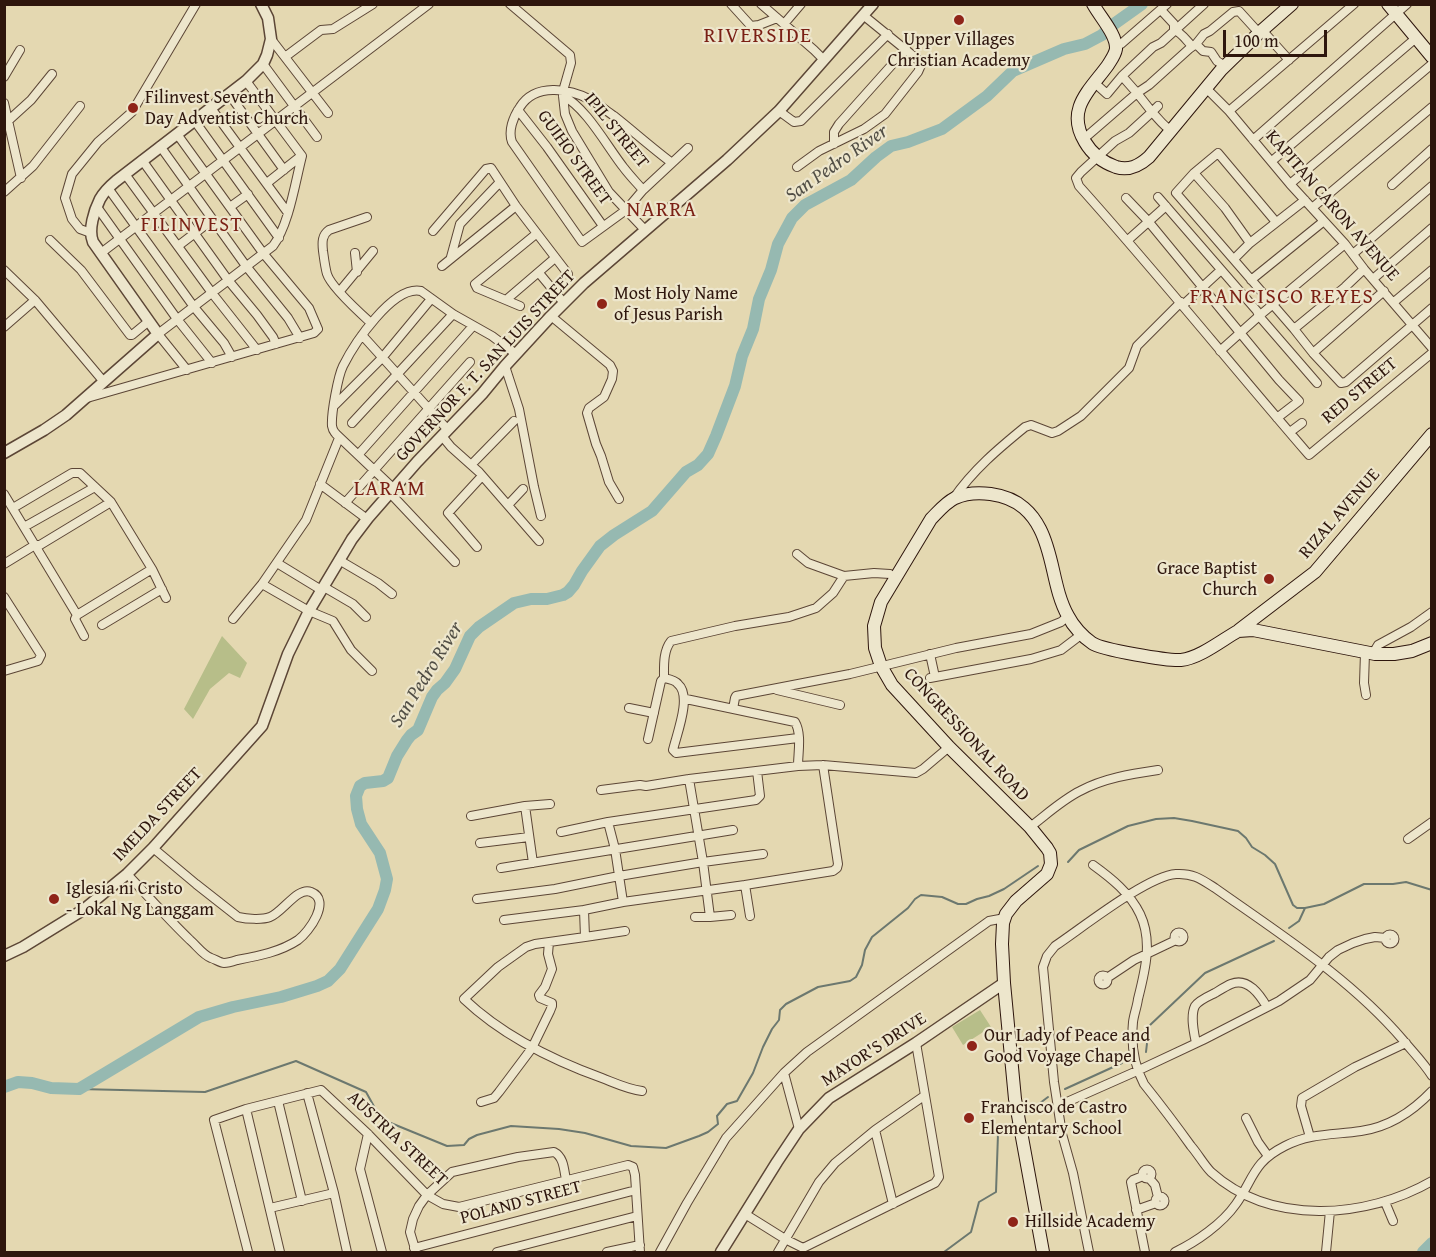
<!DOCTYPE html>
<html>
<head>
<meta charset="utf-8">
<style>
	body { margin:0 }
	#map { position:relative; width:1436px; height:1257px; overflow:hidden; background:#e4d8b1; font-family:"Gentium Book Plus",serif }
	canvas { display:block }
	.frame { position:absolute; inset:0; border:6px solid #2e160d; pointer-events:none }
	.scale { position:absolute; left:1223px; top:30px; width:104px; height:27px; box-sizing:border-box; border:3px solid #2e160d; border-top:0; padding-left:8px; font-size:18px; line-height:21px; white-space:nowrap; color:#2e160d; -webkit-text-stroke:4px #ede6cc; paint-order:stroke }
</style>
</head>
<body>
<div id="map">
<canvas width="1436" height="1257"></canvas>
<div class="frame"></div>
<div class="scale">100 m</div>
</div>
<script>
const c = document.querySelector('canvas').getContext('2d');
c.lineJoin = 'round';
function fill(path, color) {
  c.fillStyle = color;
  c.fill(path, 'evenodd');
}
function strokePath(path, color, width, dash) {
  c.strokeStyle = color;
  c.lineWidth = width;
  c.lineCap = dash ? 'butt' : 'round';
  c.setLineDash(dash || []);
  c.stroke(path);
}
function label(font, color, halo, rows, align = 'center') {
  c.font = font + ' "Gentium Book Plus",serif';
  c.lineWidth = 4.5;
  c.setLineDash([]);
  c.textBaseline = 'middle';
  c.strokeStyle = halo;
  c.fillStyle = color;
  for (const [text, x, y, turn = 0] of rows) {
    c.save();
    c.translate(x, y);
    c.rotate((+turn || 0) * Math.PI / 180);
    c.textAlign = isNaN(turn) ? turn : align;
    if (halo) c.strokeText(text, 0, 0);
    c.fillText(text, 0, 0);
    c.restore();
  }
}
fill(new Path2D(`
	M222 636 247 663 240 678 229 673 210 689 193 719 184 709Z
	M980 1010 991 1027 963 1045 952 1027Z`), '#b7be89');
strokePath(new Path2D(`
	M1068 862 1079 850 1128 826 1156 819 1174 818 1192 821 1238 831 1246 838 1252 847 1265 855 1275 864 1293 905 1297 908H1305L1324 904 1364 884H1393L1406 882 1432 890
	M1289 928 1299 921 1305 908
	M1146 1052 1149 1026 1205 973 1274 941
	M79 1089 205 1092 296 1061 366 1092 381 1119 447 1146 464 1145 469 1139 477 1135 511 1126 559 1129 585 1133 631 1146 666 1148 699 1136 708 1132 718 1124 717 1116 727 1104 737 1101 753 1073 763 1047 772 1029 779 1020 780 1010 786 1004 818 987 850 981 856 977 862 965 865 950 872 937 908 908 915 899 921 895 942 897 958 904H966L977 899 989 896 1004 889 1038 866
	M1065 1089 1122 1063
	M1023 1116 1048 1097
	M944 1252 971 1232 979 1202 996 1192 998 1134 1013 1123`), '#6c786f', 2);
strokePath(new Path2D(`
	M4 1087 18 1082 32 1083 51 1088 79 1089 199 1017 233 1007 281 997 317 986 328 981 340 969 378 909 385 890 387 879 380 853 361 824 357 809 356 796 360 786 365 783 383 781 388 778 397 756 407 740 411 735 418 730 432 697 437 690 445 683 455 669 470 636 479 627 514 603 531 599H547L563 595 568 592 574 585 582 571 600 546 614 535 652 511 686 472 698 465 708 454 716 436 735 386 742 356 753 329 759 299 771 270 778 244 792 218 805 205 851 180 876 157 891 146 908 142 942 129 987 96 1013 71 1064 49 1085 44 1102 35 1114 24 1142 4
	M1423 1252 1432 1243`), '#96b9b1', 12);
const minor = new Path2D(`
	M510 4 570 55 571 63 563 91V96L565 114 572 131 609 192 645 230
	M731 4 751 26 759 25 777 18
	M761 4 814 50 824 60
	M1161 10 1174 24V30C1181 32 1186 40 1192 46L1196 44 1203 51 1211 52 1217 61 1225 66
	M784 24 801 4
	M1262 30 1289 60
	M271 39 328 113
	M1116 45 1121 44 1167 4
	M285 57 321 30 333 29 373 4
	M263 64 317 137
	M1122 76 1153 47 1161 43 1204 4
	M4 77 20 50
	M1097 85 1107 94 1122 76 1137 93 1149 85 1189 49 1196 44 1204 34 1210 31 1233 12 1239 11 1259 33
	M1206 88 1229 111 1290 184 1345 244 1364 269 1432 348
	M229 94 284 170
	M563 96C586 107 608 148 624 168 630 176 637 183 643 190
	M4 103 21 178
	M1158 106 1152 112C1159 119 1163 126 1172 131
	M211 108 288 213
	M518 110 547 147 603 226
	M779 111 794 122 801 121 888 34
	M1229 111 1354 4
	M9 120 31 100 52 74
	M194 120 279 238
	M1086 137 1137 93 1152 112 1129 133 1115 141 1081 172 1076 178 1079 186C1158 274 1232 366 1309 455L1432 353
	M1253 140 1407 4
	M834 144V132L839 124 906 49
	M160 146 246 266 288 318 300 338
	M142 160 228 280 257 315 273 337 276 344
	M1272 161 1416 38
	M672 163C652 148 633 131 614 116 606 111 599 104 591 100 569 88 535 83 520 107 513 117 508 131 512 142L582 242 626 210 643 190 688 148
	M797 167 819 151 864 129 885 114 918 72 922 63 863 15
	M1194 173 1225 208 1250 243
	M125 174 212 293 257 350
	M267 183 301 156
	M1290 184 1432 64
	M1392 185 1432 149
	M108 188 194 307 224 343 232 357
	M4 192 33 166 80 106
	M1158 197 1257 311 1259 316 1317 383
	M1126 198 1148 221 1279 380 1299 401 1277 418
	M97 207 177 319 212 363
	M230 207 248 194
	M1312 208 1432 107
	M367 217 329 230C322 235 322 242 323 251 324 258 325 267 327 274 331 287 360 313 371 323
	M1276 222 1218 153 1194 173 1176 193 1294 329 1313 353 1341 383 1346 382 1432 308
	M433 231 486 169 491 168 516 206 568 274
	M91 233 80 229 72 219 65 198 72 174 98 142 132 112 196 4
	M50 240 81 270 130 335H132L149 321
	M1128 240 1166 206
	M178 246 212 220
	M101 253 429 4
	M355 253 357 272
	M1353 254 1432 186
	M451 257 460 224 500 182
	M1234 259 1250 243 1305 200
	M442 266 516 206
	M4 270 35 300
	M539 273 564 303
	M1373 279 1432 228
	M1251 280 1324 221
	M340 291 373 251
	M506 300 555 258
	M1394 302 1432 270
	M1183 305 1221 270
	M520 306 477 288 475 284 536 234
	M551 316 610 365 613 371 612 379 604 397 589 408 587 413 596 444 601 456 609 482 619 499
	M4 327 35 300 104 382
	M1294 329 1345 287 1364 269
	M362 335 448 430
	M1220 351 1259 316 1345 244
	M1313 353 1384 291
	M505 366 519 409 534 487 541 516
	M187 370 158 334 273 246C289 225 295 183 302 156L246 81
	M87 398 314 333 318 329 309 308 263 253 177 134
	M335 405 382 358 431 299
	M352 423 453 314
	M1290 432 1302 423
	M442 436 451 447 479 472 539 541
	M358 455 473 326
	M471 465 514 421
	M320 484 363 516
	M394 489 336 434C333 430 333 431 332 426 331 414 338 376 343 366 354 344 393 285 421 291L453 314 492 336 516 354
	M390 493 455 562
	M4 494 77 615 152 569
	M953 499C973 470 998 449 1025 427L1031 425 1052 433 1058 431 1081 416 1129 368 1137 346 1181 302
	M345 503 470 362
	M508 505 523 489
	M13 508 72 473H80L111 502 152 569 166 598
	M24 527 95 487
	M477 547 448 513 482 476
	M797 554 808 563 844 576 874 573 890 574 895 578
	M339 560 378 583 392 594
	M277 563 318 588
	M4 564 35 545H40L111 502
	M262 584 309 611 333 621 351 650 372 671
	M324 587 353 604 366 617
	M4 597 41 655 38 661 4 671
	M77 615 75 619 84 636
	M233 619 262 584 306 520 339 438
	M102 625 162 589
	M1365 653 1364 683 1366 695
	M930 654 935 677
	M1375 654V650L1378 645 1411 627 1432 612
	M664 678C664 666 663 651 671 641L735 626 789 617 816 608 833 593 844 576
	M930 678 1031 659 1061 650 1082 634
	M777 690 840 705
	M686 699 795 722C802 734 798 753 798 766
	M629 708 654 713
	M733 709 735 698 736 696 850 674 956 648 1031 634 1061 622 1068 616
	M648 739 661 681 664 678C669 679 675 680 678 684 692 696 677 733 673 750L676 753 798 738
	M601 790 640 785 646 786 689 779
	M525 806 533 863
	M471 816 525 806 550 804
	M1030 827C1046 815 1062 800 1080 791 1104 778 1131 774 1158 770
	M561 832 608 822
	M1408 839 1432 822
	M480 843 529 837
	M1093 865C1111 878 1130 893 1140 914 1153 941 1145 971 1138 999 1137 1007 1134 1014 1133 1022 1131 1044 1133 1064 1144 1084 1160 1104 1176 1125 1191 1146 1198 1154 1204 1165 1211 1172 1271 1226 1366 1219 1432 1181
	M501 868 733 830
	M127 874C148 896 168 919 190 940 197 946 203 955 211 958 215 959 220 963 224 963 228 963 234 961 237 960 258 956 280 952 298 940 309 932 332 900 311 892 298 886 282 913 270 917 262 920 247 919 238 917L196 884 153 848
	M745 885 833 871 837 868 838 864 823 765
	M477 899 555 889 619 876 703 862 763 854
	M623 902 584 910 585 937 535 944 526 947 498 967 464 999C503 1036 552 1060 602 1078 615 1083 627 1089 642 1091
	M731 915 710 917 703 862 689 779 798 766 823 765 916 773 923 769 949 747
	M750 916 745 885 623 902 615 849 608 822 756 800 760 796 757 771
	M695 917H710
	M504 920 584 910
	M1174.5 937a4.5 4.5 0 1 1 9 0a4.5 4.5 0 1 1-9 0Z
	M1385.5 939a4.5 4.5 0 1 1 9 0a4.5 4.5 0 1 1-9 0Z
	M585 937 625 931
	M1098.5 980a4.5 4.5 0 1 1 9 0a4.5 4.5 0 1 1-9 0Z
	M1107 978 1134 960 1176 940
	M1196 1043C1194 1033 1190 1016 1195 1006 1199 1000 1209 996 1215 993 1220 990 1226 986 1231 984 1248 977 1260 995 1267 1007
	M784 1073 799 1129
	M307 1093 334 1193 347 1252
	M278 1101 302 1201
	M481 1102 494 1098 499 1092 532 1048 550 1011 552 1006V1003L540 998 539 995 545 987 552 969 548 954 549 942
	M1058 1106 1137 1071 1203 1040 1279 1001 1310 980 1329 957 1338 950 1353 943 1365 939 1375 937 1386 938
	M246 1109 280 1252
	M1246 1118 1258 1142 1268 1156
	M875 1130 924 1096
	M368 1134 360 1169 382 1252
	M1310 1137 1301 1106 1302 1098 1355 1067 1406 1043
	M1142.5 1174a4.5 4.5 0 1 1 9 0a4.5 4.5 0 1 1-9 0Z
	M1143 1176 1133 1180 1131 1182 1145 1252
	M1149 1178 1155 1185 1158 1197
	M1155.5 1201a4.5 4.5 0 1 1 9 0a4.5 4.5 0 1 1-9 0Z
	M1385 1202 1393 1221
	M270 1208 334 1193
	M1136 1210 1156 1203
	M745 1214 785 1239 803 1248 935 1183 939 1177 916 1043
	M414 1248 636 1190
	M248 1252 214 1120 246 1109 321 1090 368 1134 427 1195 443 1204 459 1207 628 1165 633 1167 635 1175 640 1252
	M416 1252 410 1232 413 1219 419 1206 427 1195 452 1172 518 1157 554 1152C564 1157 564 1170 566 1180
	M497 1252 637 1216
	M607 1252 640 1245
	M660 1252 687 1203 726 1138 784 1073 807 1052 989 921 1005 918
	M778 1252 819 1182 835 1163 875 1130 893 1204
	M1089 1252 1073 1173 1062 1134 1054 1082 1043 967 1047 956 1055 946C1082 928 1147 876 1176 874 1193 873 1201 879 1215 888 1280 934 1351 979 1403 1040 1413 1052 1424 1063 1432 1076
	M1175 1252C1196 1242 1222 1224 1236 1204 1254 1178 1253 1162 1285 1146 1310 1133 1334 1135 1361 1131 1389 1127 1413 1111 1432 1091
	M1326 1252 1330 1211`);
const tertiary = new Path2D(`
	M4 453 44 430 66 415 158 334 93 242C88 230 94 211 100 199 104 192 110 186 116 181L246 81 263 64 267 55 271 39 268 18 261 4
	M4 956 23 947 83 910 127 874 153 848 262 726 288 654 309 611 352 539 368 518 417 462 482 394 505 366 551 316 584 283 727 160 779 111 873 4
	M721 1252 777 1162 799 1129 829 1098 916 1043 1004 983`);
const secondary = new Path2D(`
	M1093 4C1100 17 1117 35 1116 49 1115 55 1111 60 1108 65 1090 90 1065 109 1085 142 1092 154 1102 162 1116 167 1129 171 1139 166 1149 157L1221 70 1259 33 1292 4
	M1388 4 1432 57
	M1239 630 1315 572 1432 434
	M1043 1252 1015 1099 1004 983 1002 944 1003 923 1006 914 1016 901 1047 874 1051 864 1050 853 1047 848 1030 827 949 747 892 685 881 666 875 648 874 626 881 602 931 519C938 512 945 503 955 498 975 489 1007 493 1024 508 1031 514 1036 521 1040 529 1054 556 1053 589 1068 616 1073 626 1083 637 1092 643 1102 650 1169 661 1181 660 1200 658 1222 640 1238 631L1253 630 1375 654H1394L1412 651 1432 643`);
strokePath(minor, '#5c4636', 10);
strokePath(tertiary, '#5c4636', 13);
strokePath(secondary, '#2e160d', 14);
strokePath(minor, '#ede6cc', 8);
strokePath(tertiary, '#ede6cc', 10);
strokePath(secondary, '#ede6cc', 12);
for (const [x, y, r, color] of [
	[959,20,6,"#8f2418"],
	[133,108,6,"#8f2418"],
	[602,304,6,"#8f2418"],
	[1269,579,6,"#8f2418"],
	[54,899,6,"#8f2418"],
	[972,1046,6,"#8f2418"],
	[969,1118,6,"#8f2418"],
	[1013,1222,6,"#8f2418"]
]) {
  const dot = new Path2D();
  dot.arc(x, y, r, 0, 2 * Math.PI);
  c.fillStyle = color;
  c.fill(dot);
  strokePath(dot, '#ede6cc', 2);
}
label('18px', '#2e160d', '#ede6cc', [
	["Upper Villages",959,40,"center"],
	["Christian Academy",959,61,"center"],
	["Filinvest Seventh",145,98],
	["Day Adventist Church",145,119],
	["Most Holy Name",614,294],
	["of Jesus Parish",614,315],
	["Grace Baptist",1257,569,"right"],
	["Church",1257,590,"right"],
	["Iglesia ni Cristo",66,889],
	["- Lokal Ng Langgam",66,910],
	["Our Lady of Peace and",984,1036],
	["Good Voyage Chapel",984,1057],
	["Francisco de Castro",981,1108],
	["Elementary School",981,1129],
	["Hillside Academy",1025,1222]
], 'left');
label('18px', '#2e160d', '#ede6cc', [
	["IPIL STREET",616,131,51],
	["GUIHO STREET",574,158,54],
	["KAPITAN CARON AVENUE",1332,206,49],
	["GOVERNOR F. T. SAN LUIS STREET",486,366,-47],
	["RED STREET",1360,391,-40],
	["RIZAL AVENUE",1340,514,-49],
	["CONGRESSIONAL ROAD",966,735,47],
	["IMELDA STREET",158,815,-47],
	["MAYOR'S DRIVE",874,1050,-33],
	["AUSTRIA STREET",397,1139,43],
	["POLAND STREET",521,1203,-15]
]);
label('italic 20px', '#524f46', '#ede6cc', [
	["San Pedro River",837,164,-35],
	["San Pedro River",427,675,-58]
]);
c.letterSpacing = '1.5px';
label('20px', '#7a1f14', '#ede6cc', [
	["FILINVEST",192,226]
]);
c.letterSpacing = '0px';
c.letterSpacing = '1.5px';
label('21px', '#7a1f14', '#ede6cc', [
	["RIVERSIDE",758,37],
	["NARRA",662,211],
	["FRANCISCO REYES",1282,298],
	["LARAM",390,490]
]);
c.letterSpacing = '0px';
</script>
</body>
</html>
